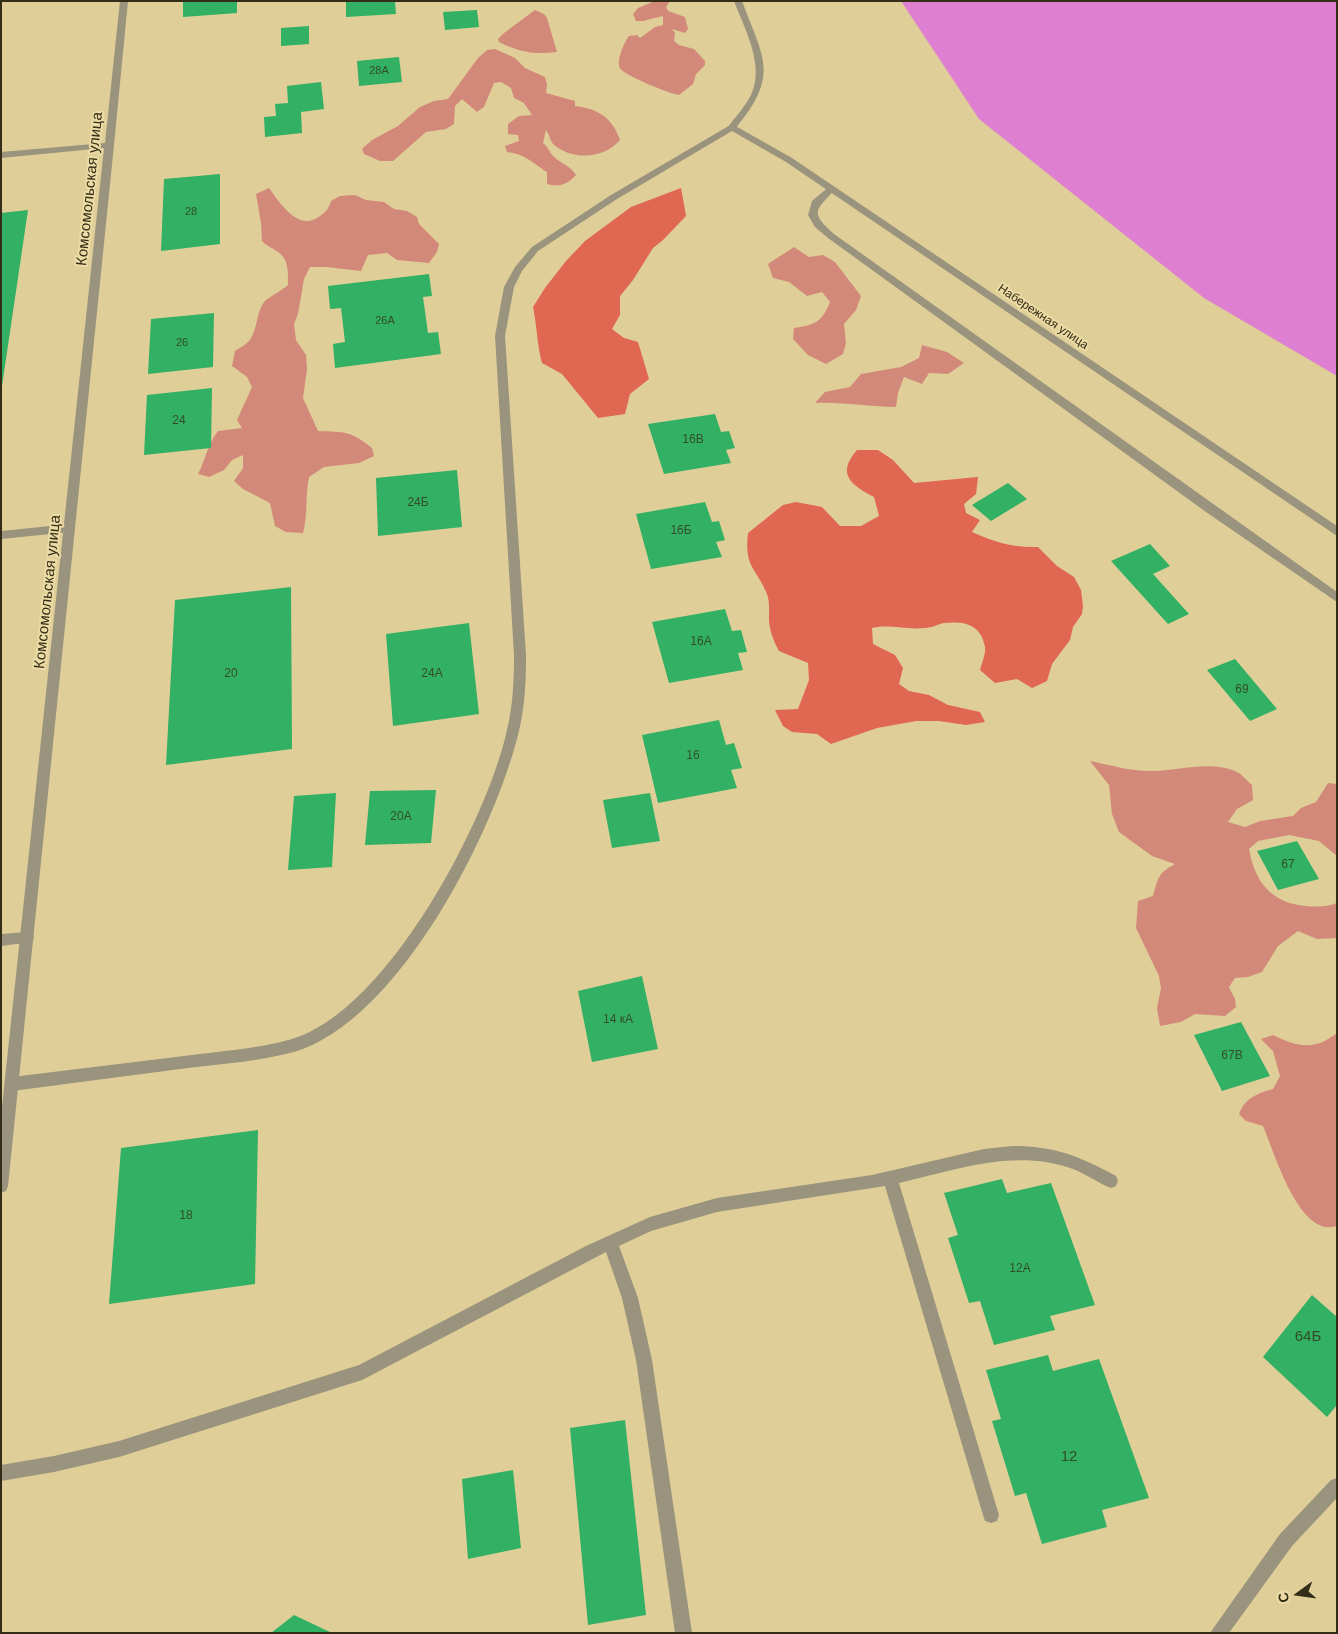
<!DOCTYPE html>
<html>
<head>
<meta charset="utf-8">
<style>
	body { margin:0 }
	#map { position:relative; width:1338px; height:1634px; overflow:hidden; background:#dfce98; font-family:Helvetica,sans-serif }
	canvas { display:block }
	.frame { position:absolute; inset:0; border:2px solid #332c16; pointer-events:none }
	.north { position:absolute; left:1273px; top:1569px; width:50px; height:50px; -webkit-text-stroke:4px #ecdba5; paint-order:stroke; rotate:256deg; font-size:14px; font-weight:700; line-height:20px; text-align:center; color:#332c16 }
	.north::after { content:''; display:block; margin:auto; width:18px; height:22px; background:#332c16; clip-path:polygon(50% 0,100% 100%,50% 72%,0 100%) }
</style>
</head>
<body>
<div id="map">
<canvas width="1338" height="1634"></canvas>
<div class="frame"></div>
<div class="north">С</div>
</div>
<script>
const c = document.querySelector('canvas').getContext('2d');
c.lineJoin = 'round';
function fill(path, color) {
  c.fillStyle = color;
  c.fill(path, 'evenodd');
}
function label(font, color, halo, rows, align = 'center') {
  c.font = font + ' Helvetica,sans-serif';
  c.lineWidth = 4;
  c.setLineDash([]);
  c.textBaseline = 'middle';
  c.strokeStyle = halo;
  c.fillStyle = color;
  for (const [text, x, y, turn = 0] of rows) {
    c.save();
    c.translate(x, y);
    c.rotate((+turn || 0) * Math.PI / 180);
    c.textAlign = isNaN(turn) ? turn : align;
    if (halo) c.strokeText(text, 0, 0);
    c.fillText(text, 0, 0);
    c.restore();
  }
}
fill(new Path2D(`
	M655 1H670L666 7 668 11 685 17 688 29 685 33 672 29 675 33 674 41 679 45 694 49 705 61V65L696 74 693 84 679 95C670 94 623 75 620 68 616 62 624 42 629 36L637 35 640 38 655 27 663 25V16L643 21H636L633 14 638 8Z
	M535 10 544 14 547 18 557 52C535 55 519 52 499 42L498 39 504 33Z
	M495 49 515 58 525 68 545 77 547 85 546 93 575 101V106C598 109 612 117 620 140 604 159 572 161 553 144 550 140 549 134 546 130L543 143C548 147 549 151 553 156 561 164 570 165 576 175 567 185 559 187 547 184V172C531 162 525 154 507 152L505 146 519 141 518 135 508 134V124L519 116 532 115 524 103 514 98 511 88 501 82 494 83 484 107 477 112 462 99 455 106 454 124 446 129 426 132 393 161H380L364 154 362 149 372 140 398 126 420 107 434 101 448 99 478 58 487 50Z
	M269 188C280 203 299 233 320 216 326 212 329 208 331 201L340 196 355 195 366 200 384 202 394 209 407 211 417 217 419 224 439 244 437 252 429 263 397 260 387 253 368 255 361 271 327 267H310L304 279 298 314 294 324 296 340 306 355 307 369 303 398 318 431C345 432 351 431 372 448L374 456 359 463 324 467 309 477C305 496 308 515 303 533L286 532 275 526 270 503 243 489 234 481 243 468V455L232 460 224 470 209 477 198 474C206 459 207 445 218 431L242 428 237 420 252 387 247 377 232 366 235 351C241 347 248 344 251 338 258 327 256 311 265 301 271 296 281 291 288 285 288 273 289 259 278 252 272 248 267 246 262 241L261 223 256 194Z
	M794 247 809 257 823 255 835 262 861 296 856 310 844 324 846 343 843 354 826 364 808 355 793 339 794 328C815 325 822 322 830 302L822 292 807 296 789 282 773 278 768 264Z
	M922 345 947 352 964 363 948 374 929 373 922 384 904 377 898 393 896 407C869 407 843 402 815 403L825 392 850 387 861 374 901 367 919 358Z
	M1090 761C1110 765 1133 772 1154 771 1181 770 1212 760 1237 772 1243 775 1247 781 1252 785L1253 800 1237 809 1228 822 1245 827 1260 821 1293 816 1301 808 1316 802 1328 783 1337 784V856L1319 841 1289 835 1258 841 1249 849C1255 882 1271 903 1306 906 1318 907 1326 907 1337 903V938L1317 939 1298 931 1278 946 1262 972 1248 977 1235 978 1229 987 1235 999 1236 1007 1225 1016 1195 1014 1181 1022 1160 1026 1157 1008 1161 988 1159 976 1136 928 1138 901 1153 896C1158 878 1158 873 1175 864L1152 856 1119 832 1112 814 1109 785Z
	M1337 1033V1226C1299 1239 1274 1151 1263 1126L1246 1121 1239 1114C1245 1098 1258 1093 1273 1089L1280 1076 1273 1051 1261 1039 1273 1035C1298 1047 1314 1051 1337 1033Z`), '#d38979');
fill(new Path2D(`
	M681 188 686 216 663 240 653 248 633 280 620 296V315L612 329 624 338 638 342 649 379 630 394 625 414 598 418 562 374 542 363C537 345 537 326 533 307L545 288 566 261 585 241 631 207Z
	M857 450H878L893 460 914 483 978 477 976 494 964 504 966 513 980 520 972 532C994 542 1013 548 1038 547L1057 566 1074 577 1081 590 1083 606 1082 614 1073 627 1070 640 1052 664 1047 681 1032 688 1017 679 995 683 980 670C982 663 986 653 985 647 981 624 964 621 944 623 938 624 932 628 925 628 906 630 891 624 872 628L873 644 895 655 903 668 899 684 909 691 929 695 948 705 980 712 985 722 966 725 939 721H916L877 728 831 744 817 734 792 732 783 726 775 710 798 709 809 680 808 663 779 651C774 642 770 632 769 621 769 613 770 602 767 594 756 567 744 568 748 533L783 505 796 502 822 507 840 526H861L879 516 874 497C851 485 836 474 857 450Z`), '#e06751');
fill(new Path2D(`
	M901 1H1337V376L1204 298 979 119Z`), '#de7fd1');
fill(new Path2D(`
	M183 1H237V13L183 17Z
	M346 1H395L396 14 346 17Z
	M477 10 479 27 445 30 443 12Z
	M309 26V44L281 46V28Z
	M399 57 402 82 359 86 357 61Z
	M321 82 324 109 301 112 302 133 265 137 264 117 276 116 275 104 288 103 287 86Z
	M220 174V244L161 251 164 179Z
	M28 210 2 386H1V213Z
	M429 274 432 296 423 297 428 333 438 332 441 354 335 368 333 344 345 342 341 308 330 309 328 286Z
	M214 313 213 367 148 374 151 319Z
	M212 388 211 448 144 455 147 395Z
	M715 414 721 432 729 431 735 448 726 450 731 463 664 474 648 424Z
	M457 470 462 527 378 536 376 478Z
	M1008 483 1027 499 991 521 972 505Z
	M705 502 712 522 719 521 725 540 716 542 722 557 651 569 636 514Z
	M1150 544 1170 566 1153 574 1189 614 1168 624 1111 561Z
	M291 587 292 749 166 765 175 600Z
	M725 609 732 631 741 630 747 652 738 653 743 670 669 683 652 622Z
	M469 623 479 714 393 726 386 634Z
	M1235 659 1277 709 1250 721 1207 670Z
	M719 720 726 745 734 743 742 768 731 770 737 788 658 803 642 735Z
	M436 790 431 843 365 845 370 791Z
	M336 793 332 867 288 870 294 796Z
	M650 793 660 841 612 848 603 800Z
	M1297 841 1319 879 1278 890 1257 851Z
	M642 976 658 1049 592 1062 578 991Z
	M1241 1022 1270 1076 1222 1091 1194 1035Z
	M258 1130 255 1284 109 1304 121 1148Z
	M1002 1179 1007 1193 1051 1183 1095 1305 1050 1316 1055 1330 994 1345 980 1301 969 1303 948 1238 958 1235 944 1193Z
	M1312 1295 1337 1317V1405L1327 1417 1263 1357Z
	M1048 1355 1053 1371 1099 1359 1149 1498 1102 1510 1107 1527 1042 1544 1026 1493 1015 1496 992 1421 1001 1419 986 1370Z
	M625 1420 646 1615 588 1625 570 1428Z
	M513 1470 521 1548 468 1559 462 1479Z
	M294 1615 332 1633H271Z`), '#32b064');
fill(new Path2D(`
	M734 1H742C764 60 780 75 735 129L732 130 728 127C736 116 745 107 751 95 765 65 745 30 734 1Z
	M831 185 836 188C818 210 807 210 834 234L1337 592V602L1206 512 828 238 815 227 808 215 812 201Z
	M70 524 75 528 70 532 1 539V531Z
	M1012 1146C1055 1146 1079 1156 1116 1176L1118 1181 1116 1186 1111 1188C1098 1183 1086 1174 1073 1169 1015 1148 956 1170 899 1183L999 1515 997 1521 991 1523 985 1521 983 1515 885 1186 717 1212 651 1231 619 1246 638 1298 652 1360 692 1633H675L636 1360 622 1298 606 1252 362 1380 119 1457 54 1472 1 1481V1465L54 1456 119 1441 359 1365 586 1246 650 1217 717 1198 872 1175 984 1149Z
	M1337 1478V1498L1292 1546 1229 1633H1210L1280 1534 1331 1480Z`), '#9a937d');
fill(new Path2D(`
	M732 124 792 158 1337 526V536L786 162 732 131 617 199 538 251 522 271 514 287 505 336 526 655C526 681 525 706 519 731 495 831 399 1021 294 1052 260 1061 223 1064 188 1068 129 1076 71 1083 12 1091L7 1089 5 1084 7 1079 12 1077C69 1070 127 1063 184 1056 220 1051 257 1049 292 1039 387 1011 487 821 507 730 513 705 514 681 514 655L495 336 504 287 515 267 532 247 611 195Z
	M27 932 32 934 34 938 32 942 1 946V934Z`), '#9a937d');
fill(new Path2D(`
	M120 1H128L114 145 8 1186 6 1191 1 1193V1116L104 148 1 158V152L105 143Z`), '#9a937d');
label('11px', '#334d2a', null, [
	["28А",379,71],
	["28",191,212],
	["26А",385,321],
	["26",182,343]
]);
label('12px', '#332c16', '#ecdba5', [
	["Набережная улица",1043,317,34]
]);
label('12px', '#334d2a', null, [
	["24",179,421],
	["16В",693,440],
	["24Б",418,503],
	["16Б",681,531],
	["16А",701,642],
	["20",231,674],
	["24А",432,674],
	["69",1242,690],
	["16",693,756],
	["20А",401,817],
	["67",1288,865],
	["14 кА",618,1020],
	["67В",1232,1056],
	["18",186,1216],
	["12А",1020,1269]
]);
label('15px', '#332c16', '#ecdba5', [
	["Комсомольская улица",90,189,-84],
	["Комсомольская улица",48,592,-84]
]);
label('15px', '#334d2a', null, [
	["64Б",1308,1337],
	["12",1069,1457]
]);
</script>
</body>
</html>
